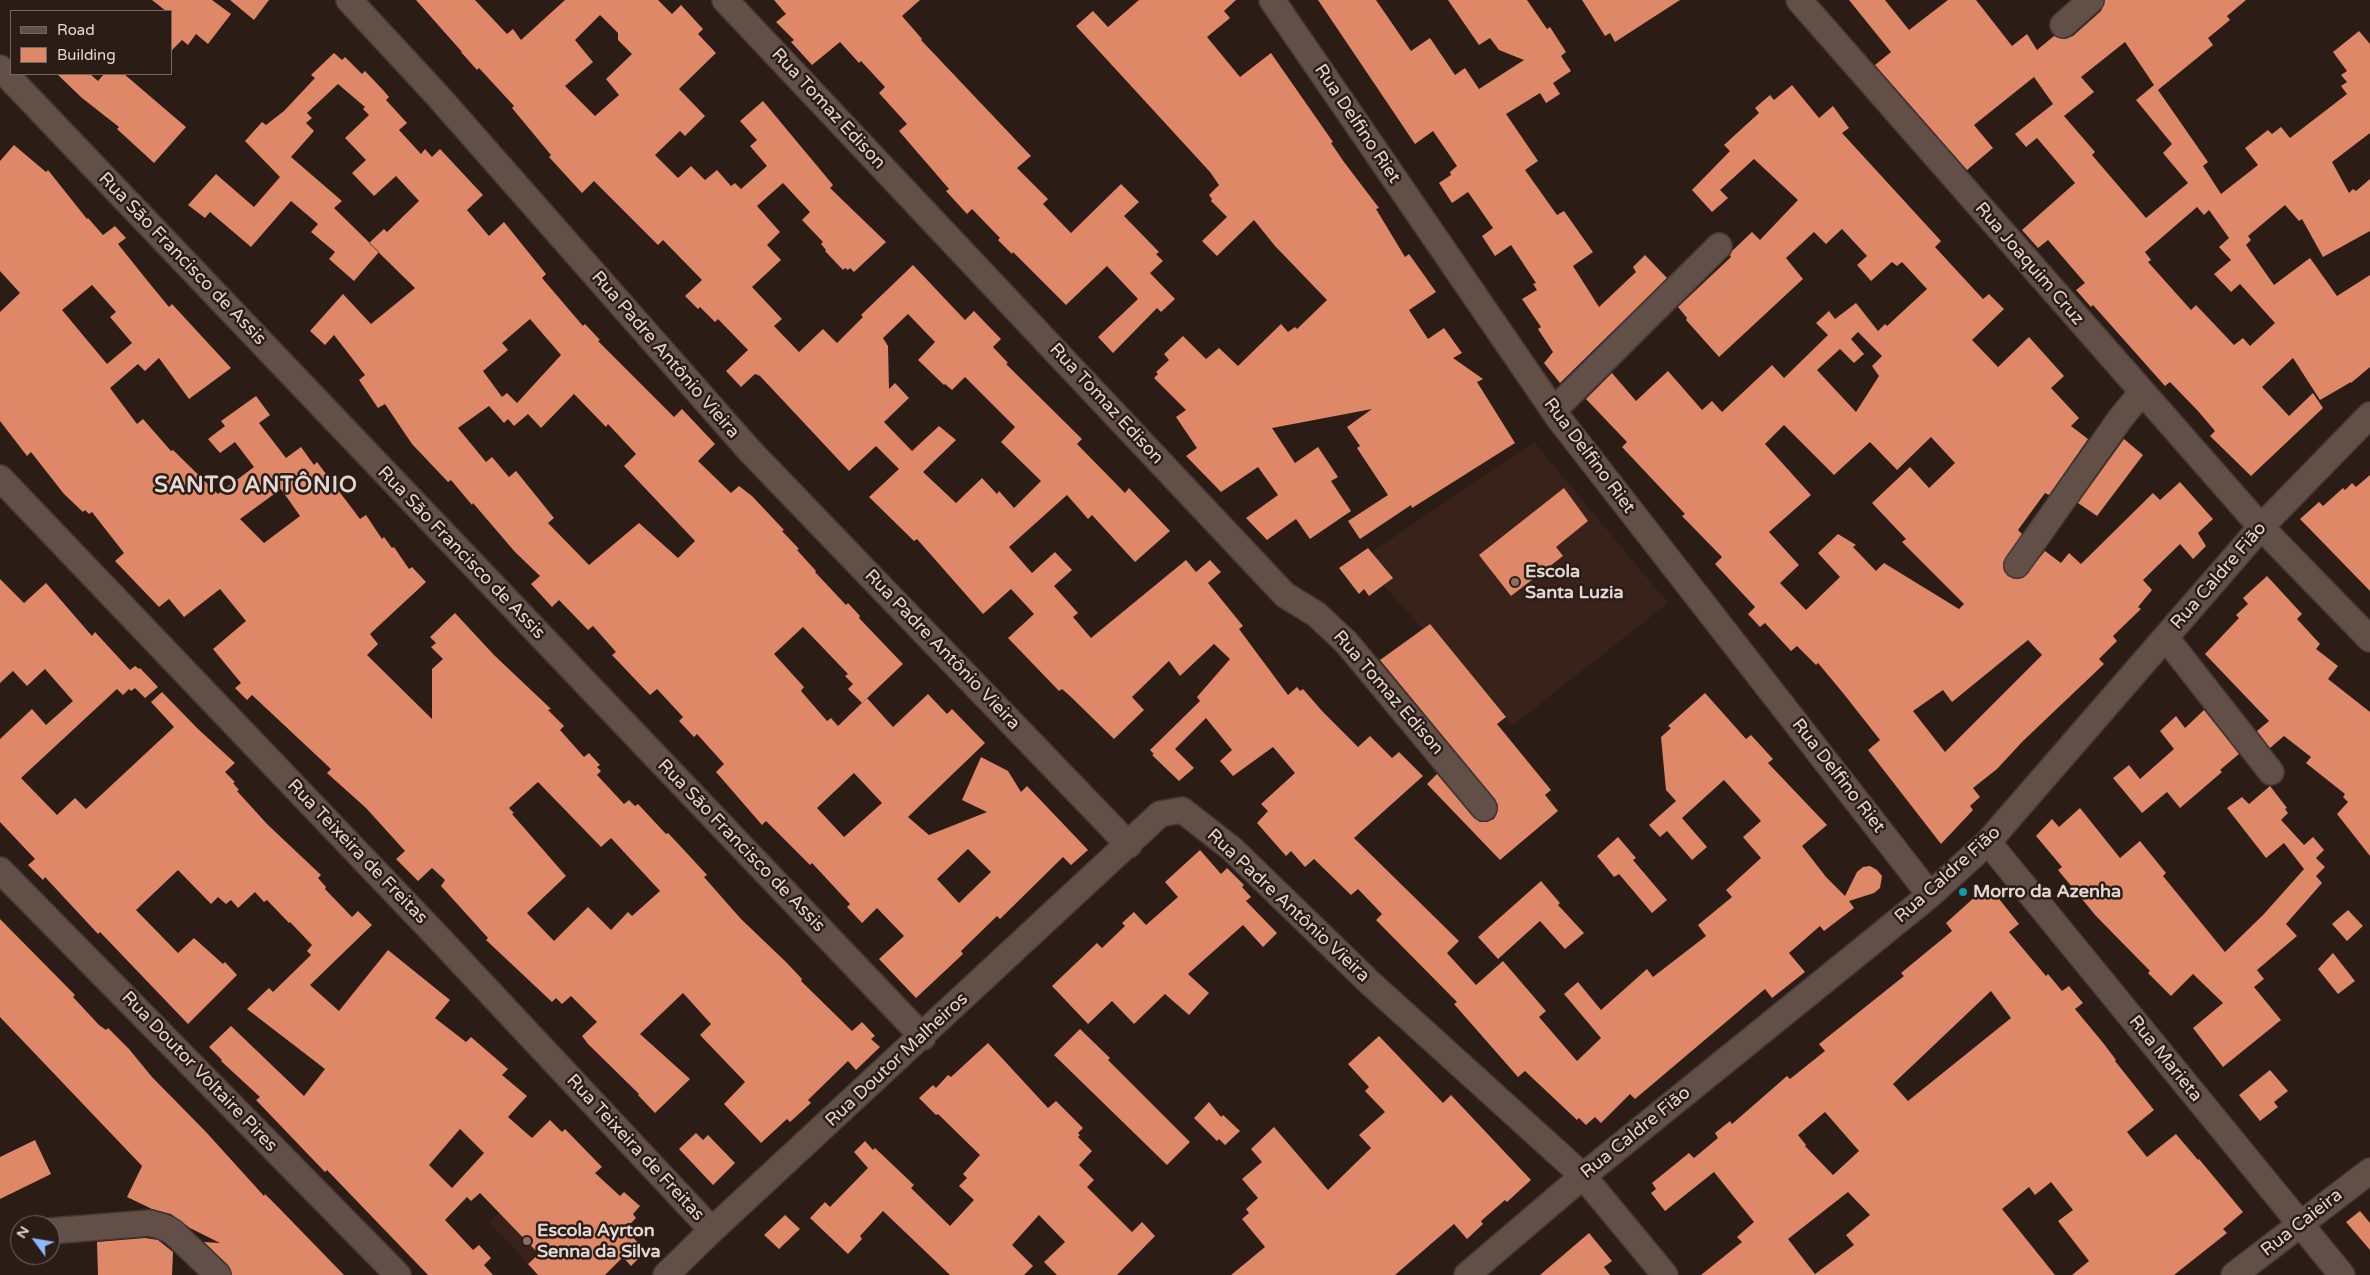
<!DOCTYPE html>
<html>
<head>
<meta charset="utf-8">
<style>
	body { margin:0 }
	#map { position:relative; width:2370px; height:1275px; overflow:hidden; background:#2c1c16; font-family:"Varela Round",sans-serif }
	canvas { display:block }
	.legend { position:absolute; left:10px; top:10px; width:162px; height:65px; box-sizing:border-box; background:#2c1c16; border:1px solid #766762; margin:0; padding:6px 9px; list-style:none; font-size:15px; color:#e4d8d4 }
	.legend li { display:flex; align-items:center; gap:10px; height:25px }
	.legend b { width:25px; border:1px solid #766762 }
	.north { position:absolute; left:10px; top:1215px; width:50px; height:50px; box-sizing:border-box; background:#2c1c16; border:1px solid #766762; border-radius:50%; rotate:302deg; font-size:14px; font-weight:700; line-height:20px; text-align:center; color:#e4d8d4 }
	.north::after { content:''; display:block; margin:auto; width:18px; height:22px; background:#8bbafc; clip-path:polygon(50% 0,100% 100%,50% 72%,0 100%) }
</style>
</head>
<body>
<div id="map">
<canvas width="2370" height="1275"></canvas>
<ul class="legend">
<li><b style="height:6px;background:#614f48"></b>Road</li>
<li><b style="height:14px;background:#df8868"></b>Building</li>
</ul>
<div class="north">N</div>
</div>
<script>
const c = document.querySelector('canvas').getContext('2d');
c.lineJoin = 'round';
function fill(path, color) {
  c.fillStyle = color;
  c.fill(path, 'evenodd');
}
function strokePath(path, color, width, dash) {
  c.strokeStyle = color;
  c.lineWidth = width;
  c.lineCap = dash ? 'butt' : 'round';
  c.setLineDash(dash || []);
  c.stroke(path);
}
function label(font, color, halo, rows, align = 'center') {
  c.font = font + ' "Varela Round",sans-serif';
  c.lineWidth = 5;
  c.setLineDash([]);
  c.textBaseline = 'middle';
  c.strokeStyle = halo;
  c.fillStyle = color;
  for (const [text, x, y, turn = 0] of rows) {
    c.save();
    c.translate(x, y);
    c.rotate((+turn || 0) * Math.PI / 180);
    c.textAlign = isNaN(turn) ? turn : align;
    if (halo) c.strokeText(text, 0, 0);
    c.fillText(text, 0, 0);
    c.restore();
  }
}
fill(new Path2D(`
	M1534 442 1668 603 1512 726 1360 560Z
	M500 1213 580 1275H538L489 1222Z`), '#38221a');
fill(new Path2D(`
	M152 0H212L231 14 208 44 196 34 188 45 182 40 171 51V11H166Z
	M230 0H269L254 20Z
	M416 0H475L507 34 513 29 521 40 565 0H658L672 14 681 5 703 29 698 34 716 53 679 89 705 116 685 136 680 131 655 155 678 178 691 166 705 180 717 170 731 186 735 183 741 189 767 166 750 146 757 140 740 121 763 101 833 185 830 188 886 242 854 272 850 268 848 270 845 268 843 270 825 251 826 250 821 244 823 242 802 220 810 212 783 183 757 206 780 232 767 245 781 260 752 287 782 319 774 326 799 352 823 329 837 343 863 317 861 315 913 265 965 320 974 311 1001 339 993 347 1008 363 1006 364 1082 439 1077 444 1125 493 1129 488 1170 531 1135 562 1092 515 1088 519 1067 495 1009 547 1032 573 1055 552 1072 570 1054 586 1078 613 1073 617 1091 638 1186 560 1196 572 1210 560 1221 572 1208 583 1243 626 1239 629 1288 695 1297 687 1300 691 1303 689 1322 711 1358 747 1370 736 1392 758 1399 752 1423 776 1354 838 1459 941 1447 953 1476 985 1503 961 1546 1011 1539 1017 1577 1061 1601 1038 1564 994 1578 982 1601 1010 1647 969 1653 977 1706 936 1698 925 1732 897 1726 890 1761 858 1743 837 1761 821 1724 780 1682 818 1707 847 1692 860 1667 831 1660 837 1649 825 1676 801 1666 790 1661 737 1671 728 1668 726 1705 693 1746 739 1751 735 1773 759 1768 763 1827 825 1802 846 1826 877 1845 896 1857 872 1863 867 1870 866 1877 870 1882 876 1880 888 1874 893 1849 901 1854 908 1824 931 1820 926 1789 953 1805 972 1772 998 1765 989 1635 1099 1630 1094 1601 1123 1595 1117 1586 1125 1579 1118 1577 1120 1525 1071 1518 1077 1454 1004 1457 1002 1376 920 1382 914 1358 889 1351 895 1314 859 1305 867 1291 851 1286 856 1257 823 1268 811 1261 804 1295 773 1273 747 1233 776 1220 761 1232 750 1206 718 1175 749 1194 768 1179 781 1152 755 1154 754 1150 750 1200 701 1197 697 1230 659 1214 644 1180 676 1169 661 1132 697 1144 710 1114 739 1070 696 1062 689 1059 691 1008 638 1034 614 1011 589 983 614 917 539 914 541 869 497 899 469 876 446 849 471 760 376 755 374 741 387 726 371 748 350 718 319 715 322 700 307 698 309 685 296 702 280 663 240 658 245 594 181 582 193 549 157 551 155 512 108 514 106 479 68 477 70 461 52H462ZM600 15 618 33V40L632 54 606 79 619 95 595 116 565 86 593 62 575 40ZM908 314 935 342 918 360 944 385 945 384 952 390 965 377 1015 427 1001 442 1041 481 1014 508 999 491 997 494 982 478 956 503 923 472 956 440 939 426 912 451 884 422 909 398 895 383 889 389 888 346 883 338Z
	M774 0H920L902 16 922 39 921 40 1031 156 1017 168 1048 199 1043 204 1071 233 1121 184 1139 202 1124 216 1159 252 1156 254 1163 261 1150 273 1175 299 1161 312 1157 308 1113 353 1098 337 1138 299 1107 266 1066 305 1013 252 1012 254 998 240 1000 238 972 209 967 214 946 191 949 189 899 131 907 124 879 93 885 87 861 61 859 63 840 42 812 65 791 42 794 40 776 22 786 14Z
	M1139 0H1236L1224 11 1230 18 1207 37 1240 77 1271 53 1333 142 1331 143 1344 162 1379 208 1376 209 1405 257 1409 254 1436 292 1409 310 1428 339 1444 328 1462 353 1453 358 1483 379 1477 382 1515 443 1412 508 1411 505 1360 539 1348 521 1388 495 1357 448 1360 446 1347 427 1372 409 1272 428 1295 463 1318 447 1338 477 1331 481 1351 511 1310 539 1296 519 1267 540 1246 518 1278 495 1258 467 1221 492 1186 456 1197 448 1176 417 1186 410 1154 378 1158 374 1156 372 1169 360 1164 354 1183 336 1206 359 1219 348 1238 366 1281 324 1288 332 1295 327 1297 329 1327 300 1275 246 1254 220 1217 256 1202 241 1227 217 1211 201 1212 199 1209 195 1219 185 1210 172 1076 26 1093 11 1108 27Z
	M1318 0H1376L1411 51 1430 38 1455 75 1465 68 1479 89 1524 60 1499 50 1490 38 1479 45 1448 0H1527L1547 29 1550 27 1566 52 1561 56 1571 71 1553 83 1560 94 1546 103 1540 93 1506 114 1538 161 1525 170 1557 215 1564 211 1593 252 1573 266 1599 307 1636 272 1633 267 1645 255 1667 278 1560 383 1544 363 1553 352 1538 329 1541 327 1522 299 1537 290 1533 284 1536 283 1511 245 1495 256 1482 236 1493 228 1468 192 1452 203 1439 183 1451 175 1450 172 1457 166 1433 131 1415 144Z
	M1582 0H1680L1615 42 1610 33 1605 36Z
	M1849 0H1885L1909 30 1948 0H1976L2012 46 2027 34 2037 50 2054 36 2065 39 2073 36 2101 11 2105 0H2246L2227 16 2230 20 2208 38 2213 45 2158 90 2208 162 2203 166 2221 194 2258 165 2245 148 2268 130 2272 134 2281 127 2290 138 2347 94 2341 86 2347 82 2341 75 2347 71 2333 52 2359 31 2370 44V133L2332 162 2349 193 2353 189 2356 191 2370 179V231L2323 257 2302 219 2299 221 2285 205 2248 236 2251 240 2246 245 2274 285 2310 258 2337 296 2370 275V367L2351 383V382L2320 400 2293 358 2262 387 2289 416 2313 393 2323 408 2251 476 2210 436 2215 431 2198 411 2170 382 2165 386 2093 305 2091 307 2076 290 2085 283 2048 240 2038 248 2022 230 2075 183 2037 138 2026 147 2015 134 2053 104 2034 77 1974 125 1993 148 1967 170 1875 65 1891 52ZM2125 42 2154 85 2136 100 2172 144 2163 153 2188 183 2146 218 2092 155 2095 152 2064 116 2094 92 2081 77ZM2197 207 2204 215 2209 210 2229 238 2219 247 2231 260 2214 274 2231 292 2240 284 2275 323 2250 346 2243 338 2234 345 2196 305 2191 310 2148 262 2151 260 2145 252Z
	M334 53 342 60 345 57 362 74 365 71 383 90 389 97 386 100 407 123 399 130 421 154 425 149 432 157 440 149 483 195 467 210 489 236 504 222 546 274 542 278 583 326 585 324 600 340 598 341 674 417 682 409 715 444 698 461 731 493 739 486 752 496 784 530 782 531 799 549 797 550 816 571 815 572 846 605 848 603 860 616 859 618 903 664 862 703 848 689 853 684 845 676 848 674 803 627 774 654 804 687 801 691 827 721 831 718 838 726 867 698 893 727 928 694 947 714 952 709 985 743 908 817 929 835 987 812 962 800 981 757 1008 771 1021 792 1027 786 1088 850 1071 865 1063 857 1000 919 997 916 961 951 963 954 916 998 879 959 904 936 877 908 862 923 847 907 850 904 812 863 810 865 766 821 762 825 716 772 724 764 697 734 694 737 679 721 683 717 657 689 650 695 612 655 616 652 593 626 588 630 559 600 552 607 531 584 540 576 515 552 473 503 472 505 451 480 448 482 412 444 385 404 378 408 359 380 365 375 334 335 325 345 310 331 343 294 371 324 415 288 369 243 384 229 387 232 419 201 396 176 374 196 352 173 366 160 345 138 369 115 363 109 365 107 338 84 307 113 312 118 306 123 314 131 291 157 342 201 334 208 379 252 354 281 329 259 335 252 311 232 318 224 291 201 251 247 210 212 205 218 188 205 216 174 254 207 280 177 245 141 262 122 266 125 284 111 315 78 311 75ZM530 319 561 355 517 403 507 393 502 397 483 371 508 350 502 343ZM574 394 606 427 608 424 636 454 624 466 695 541 678 558 639 523 589 565 548 523 554 518 516 471 509 477 492 457 486 462 458 428 489 406 504 423 508 419 514 426 528 414 541 428ZM854 773 882 803 844 837 817 808ZM968 849 991 872 959 903 937 879Z
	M57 74H90L98 81 104 74H124L186 127 154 163 117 129 119 127 82 98Z
	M1792 85 1819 118 1833 106 1849 128 1842 133 1941 241 1935 247 1983 299 1989 294 2004 309 1972 340 1998 367 2029 337 2064 376 2051 388 2079 418 2071 426 2088 439 2049 495 2045 493 2018 530 2022 534 2003 563 2004 571 2008 576 2015 579 2023 578 2045 551 2061 563 2069 553 2081 564 2153 493 2160 500 2180 482 2213 519 2198 533 2206 546 2193 559 2180 544 2143 580 2152 590 2138 607 2141 609 2113 636 2117 641 2099 659 2104 664 2023 741 1997 769 1973 788 1980 797 1970 806 1973 810 1941 844 1868 750 1880 740 1843 693 1818 663 1816 665 1797 646 1791 651 1765 623 1760 627 1748 614 1755 607 1715 564 1722 557 1682 516 1685 514 1622 447 1627 442 1586 399 1612 373 1636 401 1668 371 1702 410 1712 401 1722 412 1772 365 1784 378 1828 335 1816 323 1829 311 1835 319 1856 303 1878 331 1885 324 1887 326 1927 289 1902 262 1897 266 1892 262 1871 281 1857 265 1867 256 1842 229 1826 244 1814 232 1786 258 1803 279 1719 357 1686 320 1687 318 1678 307 1731 257 1730 255 1732 251 1752 232 1760 240 1798 200 1754 159 1720 190 1728 198 1712 212 1692 190 1730 151 1724 145 1759 113 1755 108 1770 95 1774 100ZM1858 332 1882 356 1872 366 1879 376 1856 412 1817 370 1840 349 1854 363 1864 354 1851 339ZM1784 425 1834 475 1870 442 1897 470 1931 437 1955 463 1929 488 1910 467 1872 503 1906 539 1902 542 1964 604 1959 609 1884 563 1876 571 1853 547 1856 545 1838 534 1818 553 1840 577 1806 610 1780 583 1799 565 1769 532 1811 495 1765 444ZM2028 640 2042 655 1945 752 1913 711 1943 690 1952 702Z
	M14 145 46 172 48 170 87 219 88 218 103 235 115 226 126 238 118 244 146 279 169 307 172 304 231 368 189 399 159 358 145 371 138 364 110 388 137 424 143 419 171 451 173 450 218 494 254 467 235 442 220 453 208 439 225 426 221 421 256 396 270 415 259 423 286 458 301 447 314 465 317 462 360 519 366 515 382 539 384 537 392 548 394 547 409 569 412 567 426 582 370 634 378 644 367 655 432 719V669L443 659 431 647 436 643 430 637 455 613 494 655 551 709 548 710 564 726 560 730 584 757 589 753 600 765 597 767 601 771 597 775 624 804 629 800 635 806 638 804 666 834 668 833 684 850 707 875 704 877 741 919 787 963 802 979 801 981 852 1031 862 1022 875 1036 871 1039 880 1047 856 1070 848 1061 808 1100 811 1103 790 1122 787 1119 761 1143 724 1104 745 1082 700 1035 711 1024 683 993 640 1034 690 1079 655 1113 638 1095 639 1094 588 1044 582 1036 597 1022 571 996 562 1004 556 998 552 1002 486 940 488 938 441 886 445 880 432 868 418 881 396 859 405 851 366 808 327 773 331 769 252 695 247 700 235 688 241 683 213 649 246 621 220 589 184 617 169 599 159 607 115 561 124 553 92 512 89 514 85 510 83 512 64 494 31 452 27 456 0 421V312L20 293 0 271V161ZM92 285 116 312 110 317 132 343 107 364 62 310ZM281 489 300 516 264 543 240 519ZM538 782 601 847 611 838 660 891 632 916 628 912 611 930 588 907 554 941 527 913 566 876 512 814 514 813 509 808Z
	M2124 439 2143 455 2097 516 2078 503Z
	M2370 475V591L2300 519 2319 502 2323 506 2343 488 2345 490 2352 483 2356 487Z
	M1564 488 1588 521 1556 547 1563 556 1511 596 1479 555Z
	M1368 548 1393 578 1369 596 1364 589 1359 594 1339 568Z
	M2267 576 2302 614 2297 619 2320 644 2316 649 2338 666 2328 679 2370 712V856L2337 814 2348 802 2343 797 2345 794 2306 763 2311 757 2284 736 2270 748 2257 731 2269 721 2205 654 2239 618 2236 615 2248 604 2243 598Z
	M0 579 24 603 46 583 92 636 95 632 130 670 135 666 139 669 140 668 158 687 145 698 135 688 131 691 129 689 123 695 117 689 21 778 57 815 75 798 86 809 174 727 151 702 162 692 197 728 235 763 225 772 235 782 233 783 239 790 237 791 267 824 321 875 318 878 326 887 325 889 352 917 358 911 372 925 310 985 339 1011 388 950 450 1000 435 1018 466 1042 471 1037 508 1069 502 1075 527 1096 508 1117 532 1138 550 1120 562 1132 565 1129 602 1167 595 1173 620 1196 624 1192 640 1206 633 1214 636 1218 625 1229 646 1251 631 1266 623 1257 605 1275H538L528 1264 539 1254 480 1193 471 1201 467 1197 445 1220 473 1250 479 1245 491 1258 484 1265 493 1275H428L327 1170 325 1172 256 1100 260 1097 221 1061 222 1060 209 1047 231 1026 304 1096 325 1069 247 1009 269 988 273 992 311 955 307 951 312 945 290 922 289 923 267 900 264 902 255 892 238 908 231 900 226 904 218 897 211 904 178 870 136 910 178 953 194 938 223 964 225 962 237 975 188 1024 100 932 98 934 45 877 43 880 28 865 35 859 0 822V739L32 709 46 725 73 701 45 669 27 686 13 671 0 683ZM460 1129 484 1153 452 1188 429 1165Z
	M1430 624 1506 717 1497 724 1551 790 1545 795 1558 811 1500 860 1427 784 1437 774 1473 817 1480 822H1487L1494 819 1497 813 1498 806 1495 799 1380 660Z
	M2204 710 2239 754 2220 770 2222 772 2180 808 2167 792 2142 813 2113 778 2129 765 2140 779 2174 749 2160 731 2176 716 2185 728Z
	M2270 786 2287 808 2285 809 2288 813 2281 820 2304 845 2313 837 2324 850 2316 858 2325 867 2316 876 2322 883 2286 924 2297 936 2257 970 2264 979 2254 987 2281 1020 2223 1067 2193 1028 2223 1003 2193 974 2171 996 2148 973 2150 971 2096 916 2058 870 2062 867 2036 836 2052 819 2059 827 2080 808 2120 858 2140 841 2166 873 2163 876 2225 952 2264 914 2304 869 2284 843 2266 858 2227 808 2242 797 2249 804Z
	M1618 837 1636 858 1633 860 1667 900 1652 913 1619 874 1614 877 1597 856Z
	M1200 850 1221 874 1227 868 1244 885 1242 887 1251 897 1246 901 1277 933 1263 947 1243 925 1188 974 1209 993 1189 1015 1165 994 1134 1024 1112 1001 1088 1024 1052 986 1097 943 1102 948 1125 926 1122 923 1134 912 1146 925 1178 897 1165 882Z
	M1541 881 1560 903 1558 905 1584 933 1565 949 1540 921 1498 959 1478 937Z
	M1988 885 2019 924 2009 932 2046 976 2048 974 2062 991 2069 986 2083 1003 2075 1009 2104 1044 2116 1060 2115 1061 2154 1110 2127 1132 2147 1157 2176 1134 2198 1160 2199 1159 2243 1212 2223 1229 2227 1233 2174 1275H2072L2089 1261 2058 1221 2073 1210 2051 1182 2035 1195 2029 1187 2002 1209 2055 1275H1701L1742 1242 1737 1237 1754 1222 1714 1172 1665 1211 1651 1193 1656 1189 1652 1183 1689 1153 1694 1158 1718 1138 1715 1133 1730 1121 1732 1124 1787 1076 1790 1079 1825 1051 1819 1044 1904 976 1901 973 1952 931 1946 923ZM1991 991 2011 1018 1908 1101 1893 1084ZM1825 1112 1859 1151 1833 1175 1805 1146 1806 1145 1798 1135ZM1848 1192 1870 1215 1846 1235 1854 1245 1815 1274 1788 1239Z
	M2348 910 2363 926 2347 941 2332 924Z
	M0 919 75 995 73 997 99 1025 106 1030 108 1028 129 1049 152 1077 206 1132 264 1196 265 1194 278 1207 344 1275H232L228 1265 204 1242 220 1243 190 1228 171 1214 152 1209 127 1197 142 1166 0 1017Z
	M2333 953 2355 981 2338 994 2318 969Z
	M1080 1029 1110 1058 1108 1060 1190 1142 1167 1165 1054 1055Z
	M1379 1036 1443 1103 1451 1095 1531 1180 1507 1202 1505 1200 1481 1221 1483 1224 1467 1239 1454 1224 1395 1275H1231L1265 1247 1242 1219 1249 1213 1246 1209 1258 1198 1242 1179 1262 1162 1251 1149 1274 1127 1328 1190 1371 1148 1359 1135 1385 1112 1365 1091 1369 1087 1348 1064Z
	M988 1043 1048 1108 1056 1101 1083 1128 1078 1133 1080 1135 1078 1137 1092 1151 1079 1165 1094 1180 1087 1187 1132 1232 1142 1222 1155 1236 1117 1275H1057L1044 1262 1065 1242 1039 1215 1012 1245 1033 1266 1024 1275H950L883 1211 860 1236 862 1239 848 1254 810 1218 825 1202 830 1207 868 1168 854 1152 865 1141 873 1150 875 1148 914 1185 911 1188 950 1226 974 1200 959 1186 967 1178 963 1174 980 1155 938 1114 936 1115 919 1098 933 1085 936 1088 948 1075 951 1077Z
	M2270 1070 2288 1091 2274 1102 2278 1107 2260 1121 2239 1095Z
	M1209 1102 1221 1117 1223 1115 1240 1131 1225 1145 1219 1139 1217 1141 1194 1118Z
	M696 1133 703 1140 708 1135 735 1163 713 1185 679 1149Z
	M35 1140 51 1174 0 1199V1157Z
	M2360 1211 2370 1223V1250L2346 1222Z
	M785 1215 800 1229 779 1249 764 1235Z
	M1589 1233 1612 1261 1604 1267 1610 1275H1540Z
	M145 1238 158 1240 173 1252 172 1275H98L97 1242Z`), '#df8868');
const minor = new Path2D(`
	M349 0 437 95 750 451 1129 845
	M725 0 1285 595 1316 614 1346 642 1484 808
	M1272 0 1560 420 1930 895
	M1799 0 2261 527 2370 639
	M2063 25 2091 0
	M0 68 923 1037
	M1554 410 1719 246
	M0 478 436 935 712 1230
	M2017 565 2120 419 2142 392
	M2166 638 2271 772
	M1988 842 2342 1275
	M0 870 398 1275
	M50 1231 150 1223 164 1227 173 1232 218 1275
	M666 1275 712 1230 1160 814 1182 810 1232 849 1368 981 1583 1176 1665 1275
	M1467 1275 1583 1176 1930 895 1988 842 2261 527 2370 415
	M2234 1275 2370 1171`);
strokePath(minor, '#453835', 28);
strokePath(minor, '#614f48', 25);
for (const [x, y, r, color] of [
	[1515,582,5,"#8d6e63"],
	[1963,892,5,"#0f9aa8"],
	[527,1241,5,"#8d6e63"]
]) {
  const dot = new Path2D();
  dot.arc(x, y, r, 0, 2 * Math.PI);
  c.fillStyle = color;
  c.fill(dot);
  strokePath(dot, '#2c1c16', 2);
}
label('18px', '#e4d8d4', '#2c1c16', [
	["Rua Tomaz Edison",828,109,47],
	["Rua Delfino Riet",1357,124,56],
	["Rua São Francisco de Assis",182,259,46],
	["Rua Joaquim Cruz",2029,264,49],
	["Rua Padre Antônio Vieira",665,355,49],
	["Rua Tomaz Edison",1106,404,47],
	["Rua Delfino Riet",1589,456,53],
	["Rua São Francisco de Assis",461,553,46],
	["Rua Caldre Fião",2219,576,-49],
	["Rua Padre Antônio Vieira",942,650,46],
	["Rua Tomaz Edison",1388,693,49],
	["Rua Delfino Riet",1838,776,52],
	["Rua São Francisco de Assis",741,846,46],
	["Rua Teixeira de Freitas",357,852,46],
	["Rua Caldre Fião",1948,875,-42],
	["Rua Padre Antônio Vieira",1288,906,43],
	["Rua Marieta",2165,1059,51],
	["Rua Doutor Malheiros",897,1060,-43],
	["Rua Doutor Voltaire Pires",199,1072,46],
	["Rua Caldre Fião",1636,1133,-39],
	["Rua Teixeira de Freitas",635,1148,47],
	["Rua Caieira",2302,1223,-38]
]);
label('bold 18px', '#e4d8d4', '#2c1c16', [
	["Escola",1525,572],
	["Santa Luzia",1525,593],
	["Morro da Azenha",1973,892],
	["Escola Ayrton",537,1231],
	["Senna da Silva",537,1252]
], 'left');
c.letterSpacing = '1px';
label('bold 22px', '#e4d8d4', '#2c1c16', [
	["SANTO ANTÔNIO",256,486]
]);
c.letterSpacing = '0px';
</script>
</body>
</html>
